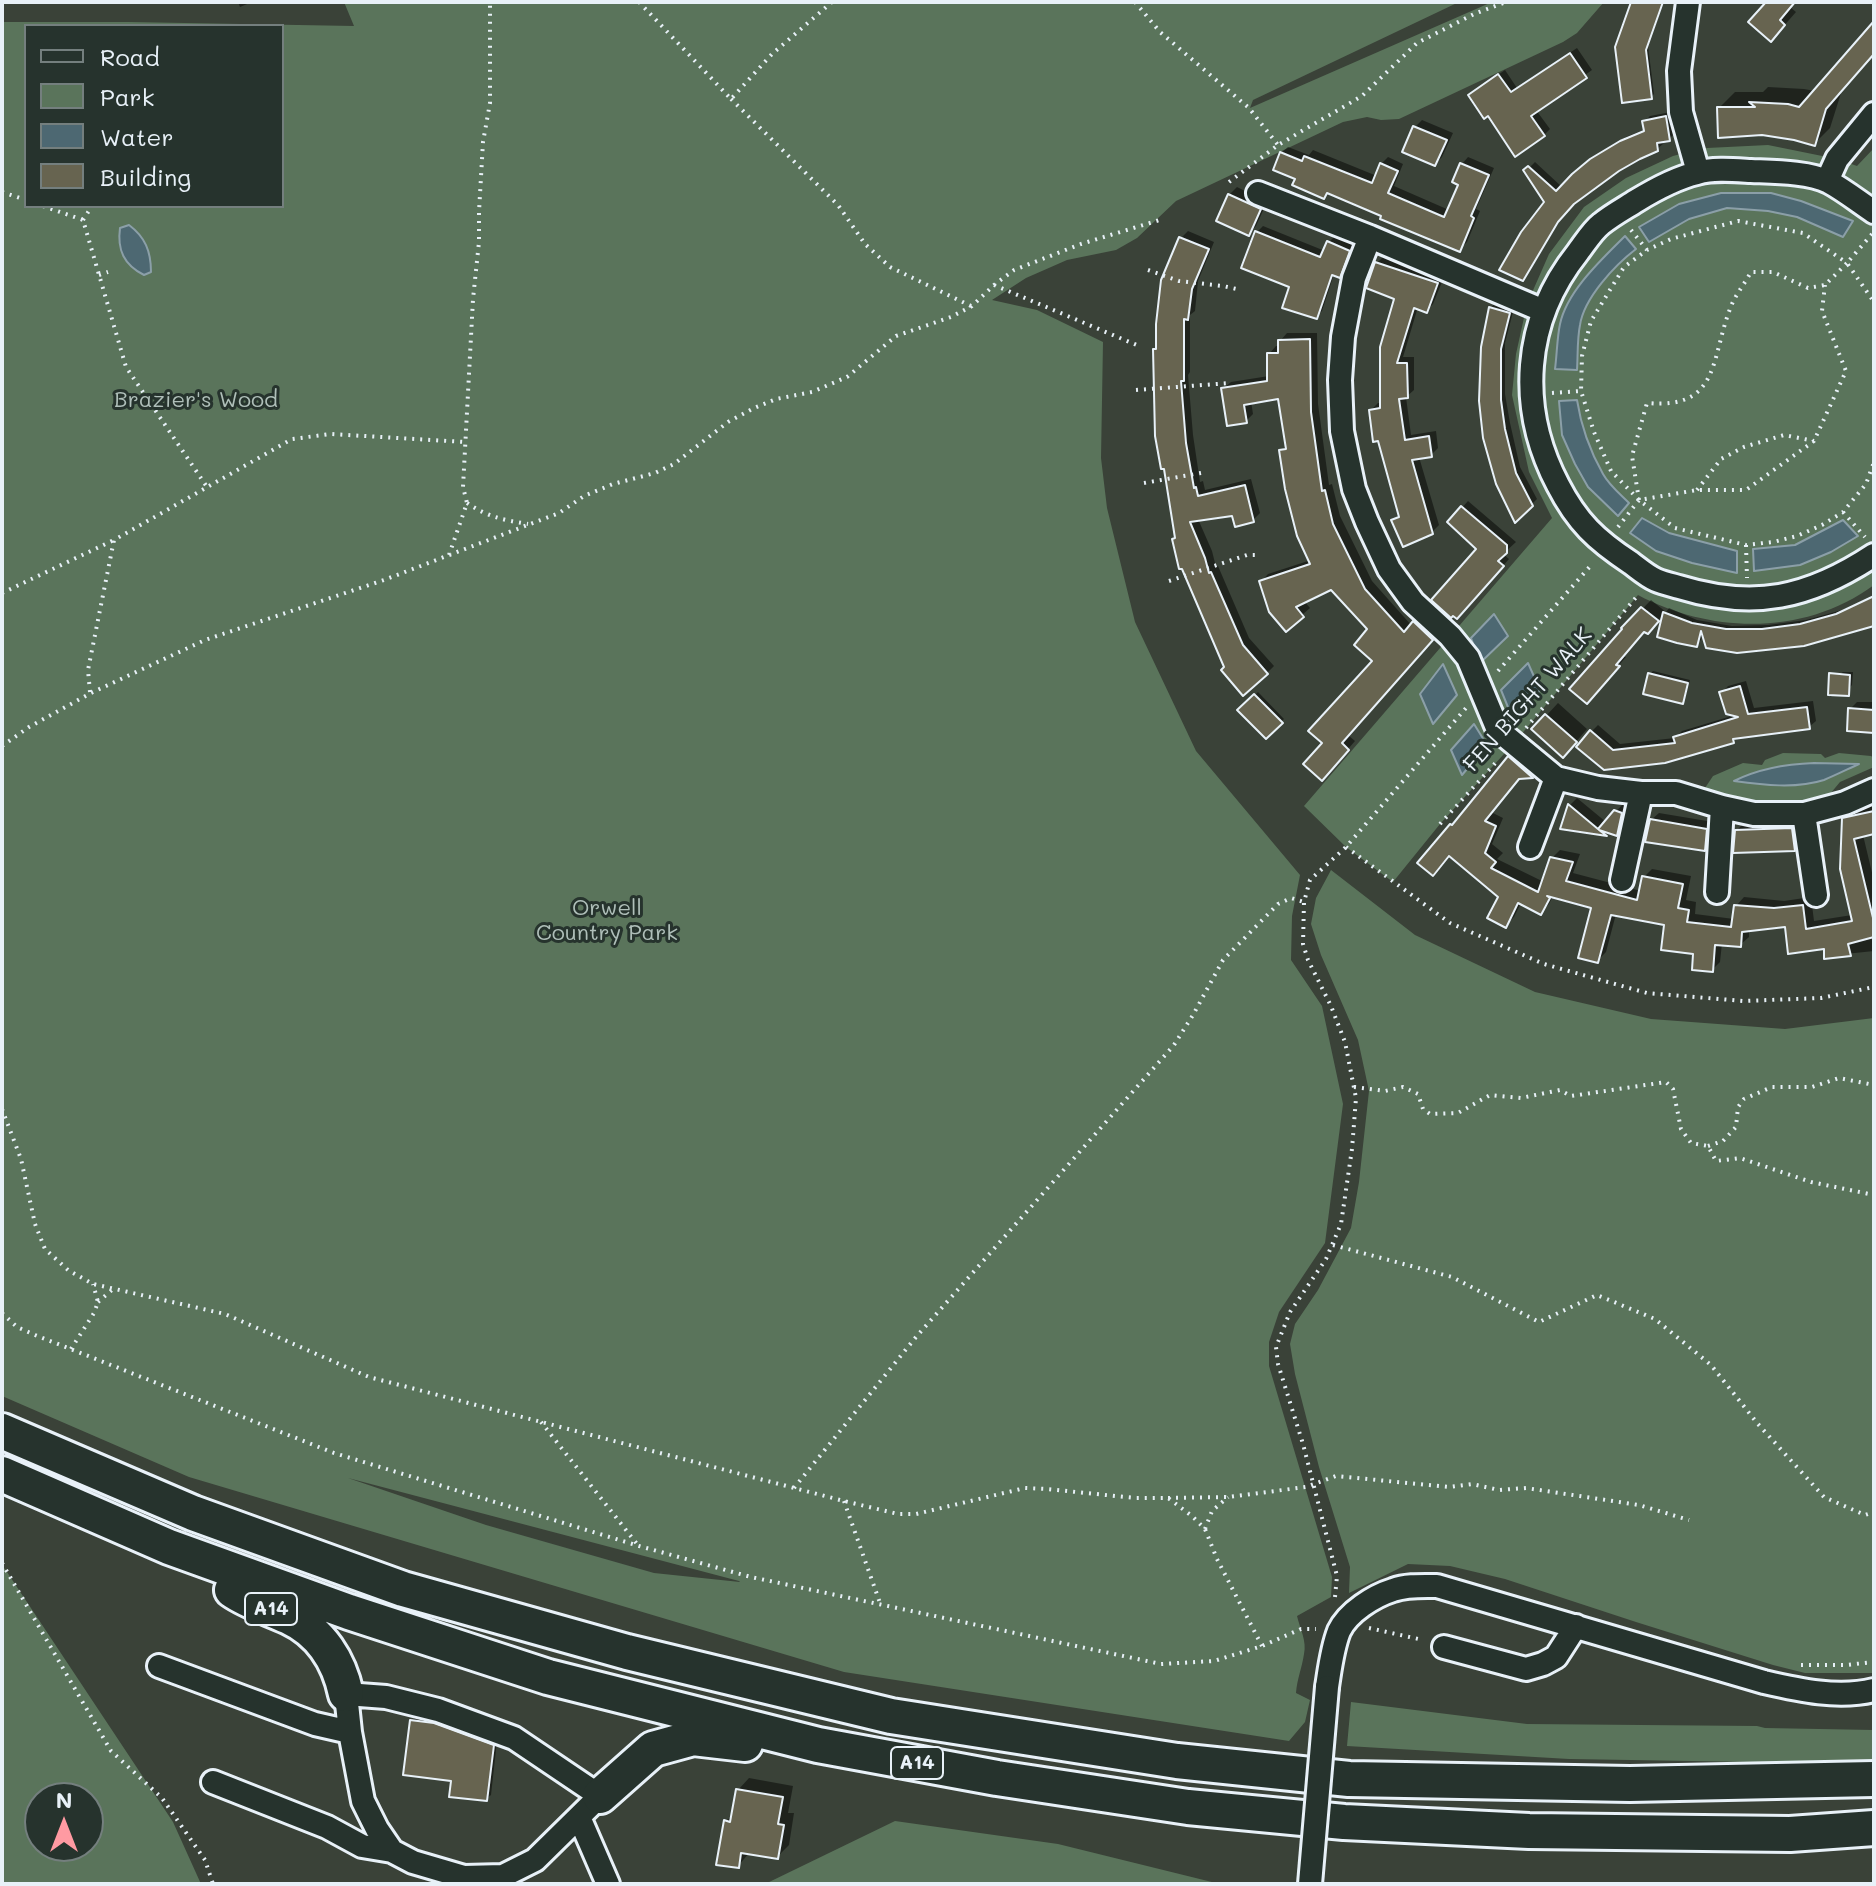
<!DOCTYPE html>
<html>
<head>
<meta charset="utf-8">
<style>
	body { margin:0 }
	#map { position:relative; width:1876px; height:1886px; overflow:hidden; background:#3a4238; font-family:Mali,sans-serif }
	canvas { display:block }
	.frame { position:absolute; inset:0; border:4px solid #e8f1f8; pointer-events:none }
	.legend { position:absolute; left:24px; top:24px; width:260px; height:184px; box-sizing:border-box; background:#26332d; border:2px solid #747f7e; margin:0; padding:10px 14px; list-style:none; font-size:24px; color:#e8f1f8 }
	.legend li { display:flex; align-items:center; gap:16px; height:40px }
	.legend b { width:40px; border:2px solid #747f7e }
	.north { position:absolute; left:24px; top:1782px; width:80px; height:80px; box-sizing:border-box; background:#26332d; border:2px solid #747f7e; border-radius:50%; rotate:0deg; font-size:22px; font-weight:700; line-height:32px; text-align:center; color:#e8f1f8 }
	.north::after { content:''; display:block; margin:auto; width:28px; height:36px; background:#ff9aa2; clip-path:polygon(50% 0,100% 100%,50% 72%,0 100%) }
</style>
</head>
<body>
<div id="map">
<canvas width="1876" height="1886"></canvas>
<div class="frame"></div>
<ul class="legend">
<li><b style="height:10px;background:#26332d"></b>Road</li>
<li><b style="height:22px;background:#5a745b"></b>Park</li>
<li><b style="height:22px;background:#4d6872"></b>Water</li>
<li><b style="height:22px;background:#676450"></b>Building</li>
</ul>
<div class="north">N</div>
</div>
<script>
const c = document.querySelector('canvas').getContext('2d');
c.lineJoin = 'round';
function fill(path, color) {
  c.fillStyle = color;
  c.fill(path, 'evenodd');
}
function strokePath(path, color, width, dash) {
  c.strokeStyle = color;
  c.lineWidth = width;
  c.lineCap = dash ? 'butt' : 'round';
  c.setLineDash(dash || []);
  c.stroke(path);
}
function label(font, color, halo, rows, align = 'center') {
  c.font = font + ' Mali,sans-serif';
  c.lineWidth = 6;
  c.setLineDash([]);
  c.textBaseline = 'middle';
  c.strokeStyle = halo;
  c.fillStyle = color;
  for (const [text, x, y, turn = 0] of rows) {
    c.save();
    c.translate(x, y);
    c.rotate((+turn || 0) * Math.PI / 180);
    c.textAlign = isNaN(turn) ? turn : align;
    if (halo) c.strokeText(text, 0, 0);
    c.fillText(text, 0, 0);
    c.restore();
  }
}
fill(new Path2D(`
	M344 2H1459L1253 100 1250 108 1492 2H1604L1577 33 1563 42 1399 119 1381 120 1367 117 1343 122 1176 201 1137 238 1116 250 1067 260 1026 278 992 300 1037 310 1103 342 1101 458 1107 508 1135 622 1196 751 1300 875 1292 916 1291 960 1322 1006 1343 1104 1325 1243 1279 1312 1269 1342V1366L1332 1577 1331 1597 1297 1616C1300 1629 1307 1641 1304 1654 1302 1668 1297 1679 1296 1693L1310 1700 1305 1722 1289 1741 844 1672 189 1477 2 1396V22H129L354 26ZM26 26H282V206H26ZM348 1478 739 1581 740 1582 654 1573 486 1525Z
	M1768 145 1837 159 1857 166 1874 148V585C1805 636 1711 634 1638 595L1514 743 1440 824 1393 882 1346 847 1304 806 1552 518 1529 472 1512 395 1516 354 1527 304 1549 254 1584 207 1626 178 1673 156 1692 151 1707 148Z
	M1783 753 1821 754 1825 758 1839 753 1871 756 1874 758V767L1840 782 1830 794 1800 802 1758 803 1729 798 1705 788 1713 776 1743 763 1762 765 1765 760Z
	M1331 870 1415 935 1535 992 1651 1019 1785 1029 1874 1018V1673H1805L1773 1665 1636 1622 1505 1579 1450 1566 1408 1564 1349 1593 1350 1567 1319 1467 1295 1374 1290 1344 1295 1324 1318 1290 1351 1228 1359 1182 1369 1091 1358 1040 1321 955 1311 924 1316 898Z
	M2 1567 5 1569 173 1822 201 1884H2ZM40 1798H88V1846H40Z
	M1351 1702 1527 1724 1757 1726 1765 1728 1874 1730V1764L1569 1759 1347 1746Z
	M895 1821 1058 1844 1220 1884H765Z`), '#5a745b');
const water = new Path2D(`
	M1721 193H1771L1801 201 1853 221 1843 237 1797 217 1768 211 1727 208 1689 219 1649 242 1639 227 1679 204Z
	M129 225C145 237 151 251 151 272L144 275C124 265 117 250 120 228Z
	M1625 236 1636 249C1615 265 1584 298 1580 325 1577 340 1578 355 1577 370L1555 369C1557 354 1557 338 1560 324 1567 291 1602 259 1625 236Z
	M1577 400C1581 426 1590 451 1603 474 1609 485 1620 494 1629 503L1618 516 1588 487 1575 464 1562 435 1559 401Z
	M1642 518 1669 533 1737 551V573L1692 563 1656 551 1630 533Z
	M1843 520 1858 536 1831 552 1800 565 1754 571 1753 549 1795 545Z
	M1494 614 1508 636 1480 663 1471 638Z
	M1528 663 1540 690 1512 717 1501 690Z
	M1443 664 1457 695 1433 724 1420 694Z
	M1474 724 1487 745 1462 775 1451 750Z
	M1814 763 1859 764C1848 769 1836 775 1824 780 1796 789 1763 785 1734 781 1760 768 1786 764 1814 763Z`);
fill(water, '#4d6872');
strokePath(water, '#8b9fa8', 2);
fill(new Path2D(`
	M238 2H252L240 7Z
	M1633 2H1664L1648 46 1654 94 1651 97Z
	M1768 2H1794L1790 7 1796 12 1782 28Z
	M1874 23V53L1842 90 1830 128 1814 144 1719 108 1735 92H1763L1768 87 1804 89 1815 91Z
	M1577 48 1592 70 1536 110 1550 129 1544 135 1477 90 1505 70 1517 88Z
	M1671 112 1675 133 1669 139 1662 140 1663 144 1657 149 1639 157 1575 202 1564 214 1528 273 1522 278 1546 202 1526 171 1535 162 1562 187 1580 168 1598 154 1628 136 1646 129 1644 122 1650 116Z
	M1422 120 1453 133 1442 157 1435 164 1415 127Z
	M1288 147 1309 155 1313 150 1377 176 1381 164 1388 157 1403 164 1394 186 1449 210 1460 184 1462 164 1468 157 1494 168 1476 209 1480 211 1467 242 1460 249 1329 191 1324 196 1297 178 1281 153Z
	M1237 187 1267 202 1256 226 1249 233 1229 195Z
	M1263 226 1325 251 1329 242 1334 237 1354 245 1345 270 1339 276 1334 274 1322 311 1317 316 1291 286 1244 267 1257 232Z
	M1188 231 1214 242 1198 281 1195 311 1190 315V372L1188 375 1193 435 1200 482 1203 481 1205 490 1251 479 1260 513 1253 520 1234 513 1198 519 1212 551 1216 567 1218 566 1249 638 1274 666 1267 673 1226 667 1177 537 1155 350 1158 347 1163 280 1181 238Z
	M1384 256 1444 277 1433 304 1426 311 1418 307 1403 357H1414V390L1406 397 1411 435 1436 431 1438 448 1431 455 1419 457 1439 525 1432 532 1393 521 1401 514 1371 410 1378 403H1382L1396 298 1377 263Z
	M1496 303 1514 308 1505 343V394L1510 423 1520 467 1537 499 1516 520 1481 401 1490 308Z
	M1287 333H1317L1318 404 1329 485 1332 484 1340 516 1372 581 1412 626 1422 615 1439 631 1348 735 1355 741 1329 771 1324 743 1374 661 1370 629 1331 588 1304 601 1310 608 1302 615 1261 582 1268 574 1311 560 1282 450 1287 445 1279 397 1251 401 1253 414 1246 421 1223 389 1231 382 1269 376V354L1276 346H1280V341Z
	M1468 501 1516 542 1503 554 1509 559 1463 611 1479 548 1450 521Z
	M1651 600 1666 612 1669 608 1697 620 1732 626 1768 625 1806 620 1842 610 1859 603 1857 626 1703 631 1701 640 1696 644 1665 613 1657 622 1645 630 1622 656 1626 657 1595 693 1624 628Z
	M1653 671 1690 680 1685 698 1682 701 1650 674Z
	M1843 672H1853L1852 685 1848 689 1830 697 1831 679Z
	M1746 681 1754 708 1813 701 1816 721 1809 727 1737 736 1733 741 1604 768 1591 732 1598 725 1620 744 1675 738 1682 731 1735 715 1722 693 1728 686Z
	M1258 692 1284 719 1266 736 1240 710Z
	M1857 702H1874V731L1850 709Z
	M1558 703 1587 729 1575 743 1534 729Z
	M1518 749 1540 768 1533 776 1520 777 1491 812 1503 818 1492 844 1503 853 1497 859 1544 882 1552 858 1560 850 1580 854 1573 873 1641 891 1644 877 1652 869 1691 876 1686 900 1696 902 1695 914 1734 919 1736 906 1744 897 1784 901 1811 897 1814 921 1852 915 1844 819 1853 810 1874 805V832L1863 835 1874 881V951L1826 956V947L1786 925 1749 929V937L1740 945 1722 943 1720 962 1712 970 1666 924 1616 914 1606 952 1597 961 1593 907 1553 896 1549 904 1541 912 1521 903 1514 917 1506 925 1500 896 1451 825Z
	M1577 798 1606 822 1623 804 1629 806 1624 826 1617 834 1609 831 1607 834 1563 827 1570 805Z
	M1659 813 1713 822 1712 842 1705 849 1651 820Z
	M1799 822 1802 842 1795 849 1737 830 1744 823Z
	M416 1717 439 1720 497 1741 491 1795 486 1799 453 1779 411 1721Z
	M749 1778 793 1786 788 1813H794L789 1845 777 1857 750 1852 738 1866 726 1821 734 1814 738 1790Z`), '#0007');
const building = new Path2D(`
	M1631 2H1663L1646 50 1652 99 1622 103 1615 47Z
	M1766 2H1795L1780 20 1785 25 1771 42 1748 22Z
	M1874 21V54L1826 109 1815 146 1794 140 1762 135 1718 138 1717 107H1755L1749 102 1788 104 1799 107Z
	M1570 53 1587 78 1531 116 1545 136 1515 157 1488 116 1484 119 1468 95 1498 74 1511 92Z
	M1666 116 1670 141 1657 143 1658 151 1640 159 1619 171 1574 204 1558 222 1523 281 1499 270 1521 232 1544 202 1523 170 1528 166 1556 191 1572 174 1590 159 1620 141 1644 131 1642 121Z
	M1413 126 1447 140 1435 166 1402 152Z
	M1280 152 1302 161 1304 156 1372 183 1380 163 1398 171 1388 193 1444 217 1458 185 1452 182 1460 163 1489 175 1471 216 1474 218 1460 252 1380 219 1381 216 1327 193 1324 199 1292 185 1295 179 1273 170Z
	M1228 194 1261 209 1249 236 1216 221Z
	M1255 231 1320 257 1327 241 1350 251 1340 278 1332 275 1317 319 1282 308 1289 287 1241 268Z
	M1179 237 1209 249 1192 289 1188 320 1184 319V381H1181L1186 443 1194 488 1196 487 1198 496 1245 485 1254 522 1235 527 1232 516 1190 522 1205 558 1209 573 1211 572 1243 645 1268 674 1243 696 1221 670 1224 667 1182 569H1179L1172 539 1175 538 1164 469H1161L1155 436 1153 349H1156V324L1161 280Z
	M1375 262 1438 283 1427 313 1414 308 1397 363H1407L1408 398 1399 399 1405 440 1429 436 1432 457 1412 460 1433 534 1403 547 1391 520 1399 517 1378 441 1373 442 1369 410 1380 408V347L1394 299 1366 288Z
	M1489 307 1510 313 1501 349V400L1505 429 1516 473 1533 506 1515 523 1496 484 1483 438 1479 401 1481 347Z
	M1310 339 1311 412 1322 491 1325 490 1333 524 1365 589 1404 632 1413 621 1433 640 1342 743 1349 750 1322 781 1303 764 1322 743 1308 731 1372 661 1354 645 1367 629 1331 590 1296 607 1304 617 1286 632 1269 612 1259 581 1310 564 1297 536 1285 489 1279 450 1286 449 1278 399 1244 405 1247 423 1227 426 1221 388 1267 381V353H1278V340Z
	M1461 506 1507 545V553L1498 561 1504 566 1457 619 1453 616 1451 618 1431 600 1476 549 1447 522Z
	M1874 596V626L1804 646 1737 653 1706 648 1701 631 1697 647 1677 643 1657 637 1663 612 1692 623 1726 629H1762L1800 624 1836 614Z
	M1641 607 1659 621 1648 634 1644 632 1616 665 1620 666 1587 704 1569 689 1622 629 1621 628Z
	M1648 673 1688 683 1683 704 1643 694Z
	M1829 673 1850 675 1849 696 1828 695Z
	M1740 686 1748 714 1807 707 1810 729 1733 739 1734 743 1665 763 1604 770 1576 747 1590 730 1613 750 1675 743 1673 737 1738 717 1726 714 1719 692Z
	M1254 694 1283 723 1266 739 1237 710Z
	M1848 708 1874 710V733L1847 731Z
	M1545 714 1577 742 1563 758 1531 729Z
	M1508 756 1533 778 1519 779 1485 821 1496 826 1485 853 1496 862 1491 868 1538 892 1550 857 1573 862 1566 881 1637 900 1642 876 1683 884 1678 908 1689 910 1687 922 1731 927 1734 905 1774 908 1803 905 1806 929 1852 921 1840 869 1842 818 1874 811V834L1854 839 1874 922V937L1848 944 1851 956 1824 959V949L1788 954 1785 927 1742 932 1741 947 1715 945 1713 972 1692 970 1693 954 1661 950 1664 925 1611 915 1598 963 1578 958 1591 908 1547 896 1550 898 1541 915 1518 903 1506 928 1487 918 1498 897 1449 856 1433 876 1417 863 1450 824 1452 825Z
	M1568 804 1598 829 1614 810 1622 813 1617 836 1599 830 1607 836 1560 829Z
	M1650 819 1707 829 1705 851 1645 842Z
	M1792 828 1795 851 1733 853 1735 830Z
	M410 1720 434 1723 494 1745 487 1801 449 1797 451 1781 403 1775Z
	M736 1789 783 1797 778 1824 784 1825 778 1859 741 1853 739 1868 716 1865 724 1820 730 1822Z`);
fill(building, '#676450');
strokePath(building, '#e8f1f8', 2);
const minor = new Path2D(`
	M1688 2 1679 71 1681 112 1698 172
	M1827 181 1837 159 1874 114
	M1258 193 1370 237
	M1874 212C1859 202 1844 190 1829 182 1809 172 1773 172 1751 171 1734 170 1713 168 1697 173 1676 178 1654 190 1636 201 1625 208 1612 215 1601 224 1592 231 1585 243 1578 252 1523 321 1517 407 1558 485 1577 522 1596 540 1631 563 1639 569 1647 576 1656 580 1663 583 1672 585 1679 587 1754 610 1809 598 1874 555
	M1544 311 1370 237 1354 278 1343 337 1340 380 1342 431 1354 489 1367 522 1389 569 1413 602 1450 636 1468 658 1498 730 1556 778 1598 788 1641 793H1676L1722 807 1754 814H1804L1845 803 1874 790
	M1804 814 1816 895
	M1530 847 1556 778
	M1622 880 1641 793
	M1717 892 1722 807
	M1444 1647 1526 1669 1543 1664 1556 1657 1576 1626
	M159 1666 315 1724 350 1732
	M1327 1687C1330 1668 1332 1649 1339 1631 1348 1612 1374 1596 1393 1590 1407 1585 1422 1586 1437 1586L1764 1682C1799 1690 1838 1699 1874 1690
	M346 1694 386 1697 438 1710 514 1738 600 1796 535 1860 503 1876 464 1877 413 1862 392 1851 377 1829 363 1801 350 1732Z
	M213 1782 327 1827 362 1846 392 1851
	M579 1817 608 1884`);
const highway = new Path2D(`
	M2 1431 193 1513 403 1589 627 1652 891 1716 1177 1761 1349 1779 1630 1784 1874 1779
	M2 1474 169 1547 349 1612 548 1677 818 1745 997 1778 1188 1807 1344 1822 1529 1831 1790 1834 1874 1828
	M232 1590C249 1602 270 1608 289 1617 321 1632 339 1661 346 1694
	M600 1796 653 1749 693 1738 745 1744`);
strokePath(minor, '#e8f1f8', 28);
strokePath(highway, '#e8f1f8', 40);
strokePath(new Path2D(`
	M639 2 731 99 772 54 832 2
	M1135 2 1160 32 1249 108 1278 145
	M731 99 838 205 865 244 890 267 971 306
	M1229 182 1278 145 1362 96 1417 43 1474 14 1506 2
	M2 192 26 200
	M43 206 83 220 126 367 207 487
	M83 220 92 206
	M1631 230 1647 250
	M1872 234 1847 263 1874 302
	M1148 270 1179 281 1223 286 1241 290
	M99 275 108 272
	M994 285 1139 346
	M1136 390 1230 383
	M1552 393 1581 391
	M1144 483 1201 473
	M1697 490 1721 459 1744 447 1784 435 1814 441
	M1639 500 1632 456 1647 403C1722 410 1710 356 1732 304 1737 293 1745 283 1751 272H1773L1808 288 1825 285 1847 263 1803 233 1738 221 1671 239 1647 250 1624 267 1591 321 1582 356 1581 391 1594 432 1611 471 1639 500 1675 528 1746 545 1773 542 1797 536 1822 525 1843 512 1866 484 1874 462
	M467 503C488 517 503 520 528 524
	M1843 512 1865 537
	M1618 527 1639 500 1697 490H1746L1814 441 1846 371 1822 311 1825 285
	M1746 545 1747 578
	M449 555 467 503 463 487 473 299 479 242V212L483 142 490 103V2
	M1169 581 1247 555H1256
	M2 593 114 540
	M1498 671 1593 563
	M90 692 88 670 114 540 292 439 331 434 465 442
	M1526 728 1638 595
	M2 746 29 727 91 693 205 640 384 580 559 513 584 496 613 484 655 473 674 464 728 422 754 408 776 399 812 392 847 377 896 336 951 317 972 306 994 285 1014 270 1081 244 1163 219
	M1440 824 1499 759
	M1346 847 1450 923 1544 964 1647 993 1743 1001 1821 998 1874 987
	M1354 1087 1385 1091 1403 1087 1418 1094 1423 1109 1430 1114 1458 1113 1490 1095 1521 1098 1560 1090 1571 1096 1666 1082 1673 1089 1681 1129 1691 1143 1708 1146 1716 1161 1740 1158 1811 1182 1874 1195
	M2 1109 21 1159 35 1224 45 1249 68 1270 93 1284 225 1314 369 1377 844 1501 898 1514H916L1025 1488 1047 1489 1135 1498H1168L1192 1516 1205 1529 1217 1559 1262 1646
	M1708 1146 1723 1141 1736 1127 1738 1107 1744 1099 1772 1087H1812L1839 1078 1874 1085
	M1333 1245 1452 1277 1539 1322 1597 1295 1655 1319 1711 1365 1758 1424 1824 1497 1865 1515 1874 1512
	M98 1302 113 1289
	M2 1313 17 1327 35 1335 334 1453 639 1546 751 1577 1161 1664 1214 1661 1262 1646 1301 1629H1316
	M71 1349 94 1313 98 1302 93 1284
	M541 1422 637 1544
	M794 1488 916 1337 1174 1045 1193 1015 1223 960 1278 904 1291 898 1304 902
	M1168 1498 1228 1497 1306 1487 1336 1476 1449 1487 1472 1484 1499 1490 1526 1488 1639 1505 1689 1520
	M844 1501 880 1603
	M1205 1529 1212 1511 1228 1497
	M2 1563 111 1751 162 1798 205 1860 213 1884
	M1335 1597 1337 1576 1303 1444 1278 1364 1276 1347 1290 1312 1326 1259 1341 1224 1352 1149 1356 1098 1345 1042 1331 1006 1308 960 1303 944 1304 902 1310 880 1346 847 1466 708
	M1369 1628 1423 1640
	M1801 1665H1846L1874 1662`), '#e8f1f8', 4, [2, 6]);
strokePath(minor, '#26332d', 22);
strokePath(highway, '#26332d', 34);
const minorBridge = new Path2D(`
	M1310 1884 1327 1687`);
strokePath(minorBridge, '#e8f1f8', 28, []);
strokePath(minorBridge, '#26332d', 22);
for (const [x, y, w] of [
	[271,1609,52],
	[917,1763,52]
]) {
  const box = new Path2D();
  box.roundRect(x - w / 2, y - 16, w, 32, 6);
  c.fillStyle = '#26332d';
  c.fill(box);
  strokePath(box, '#e8f1f8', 2);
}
label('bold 20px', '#e8f1f8', null, [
	["A14",271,1609],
	["A14",917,1763]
]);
label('22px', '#afbfb9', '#26332d', [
	["Brazier's Wood",196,400],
	["Orwell",607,908],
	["Country Park",607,933]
]);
label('22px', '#e8f1f8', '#26332d', [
	["FEN BIGHT WALK",1528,700,-49]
]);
</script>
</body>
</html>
